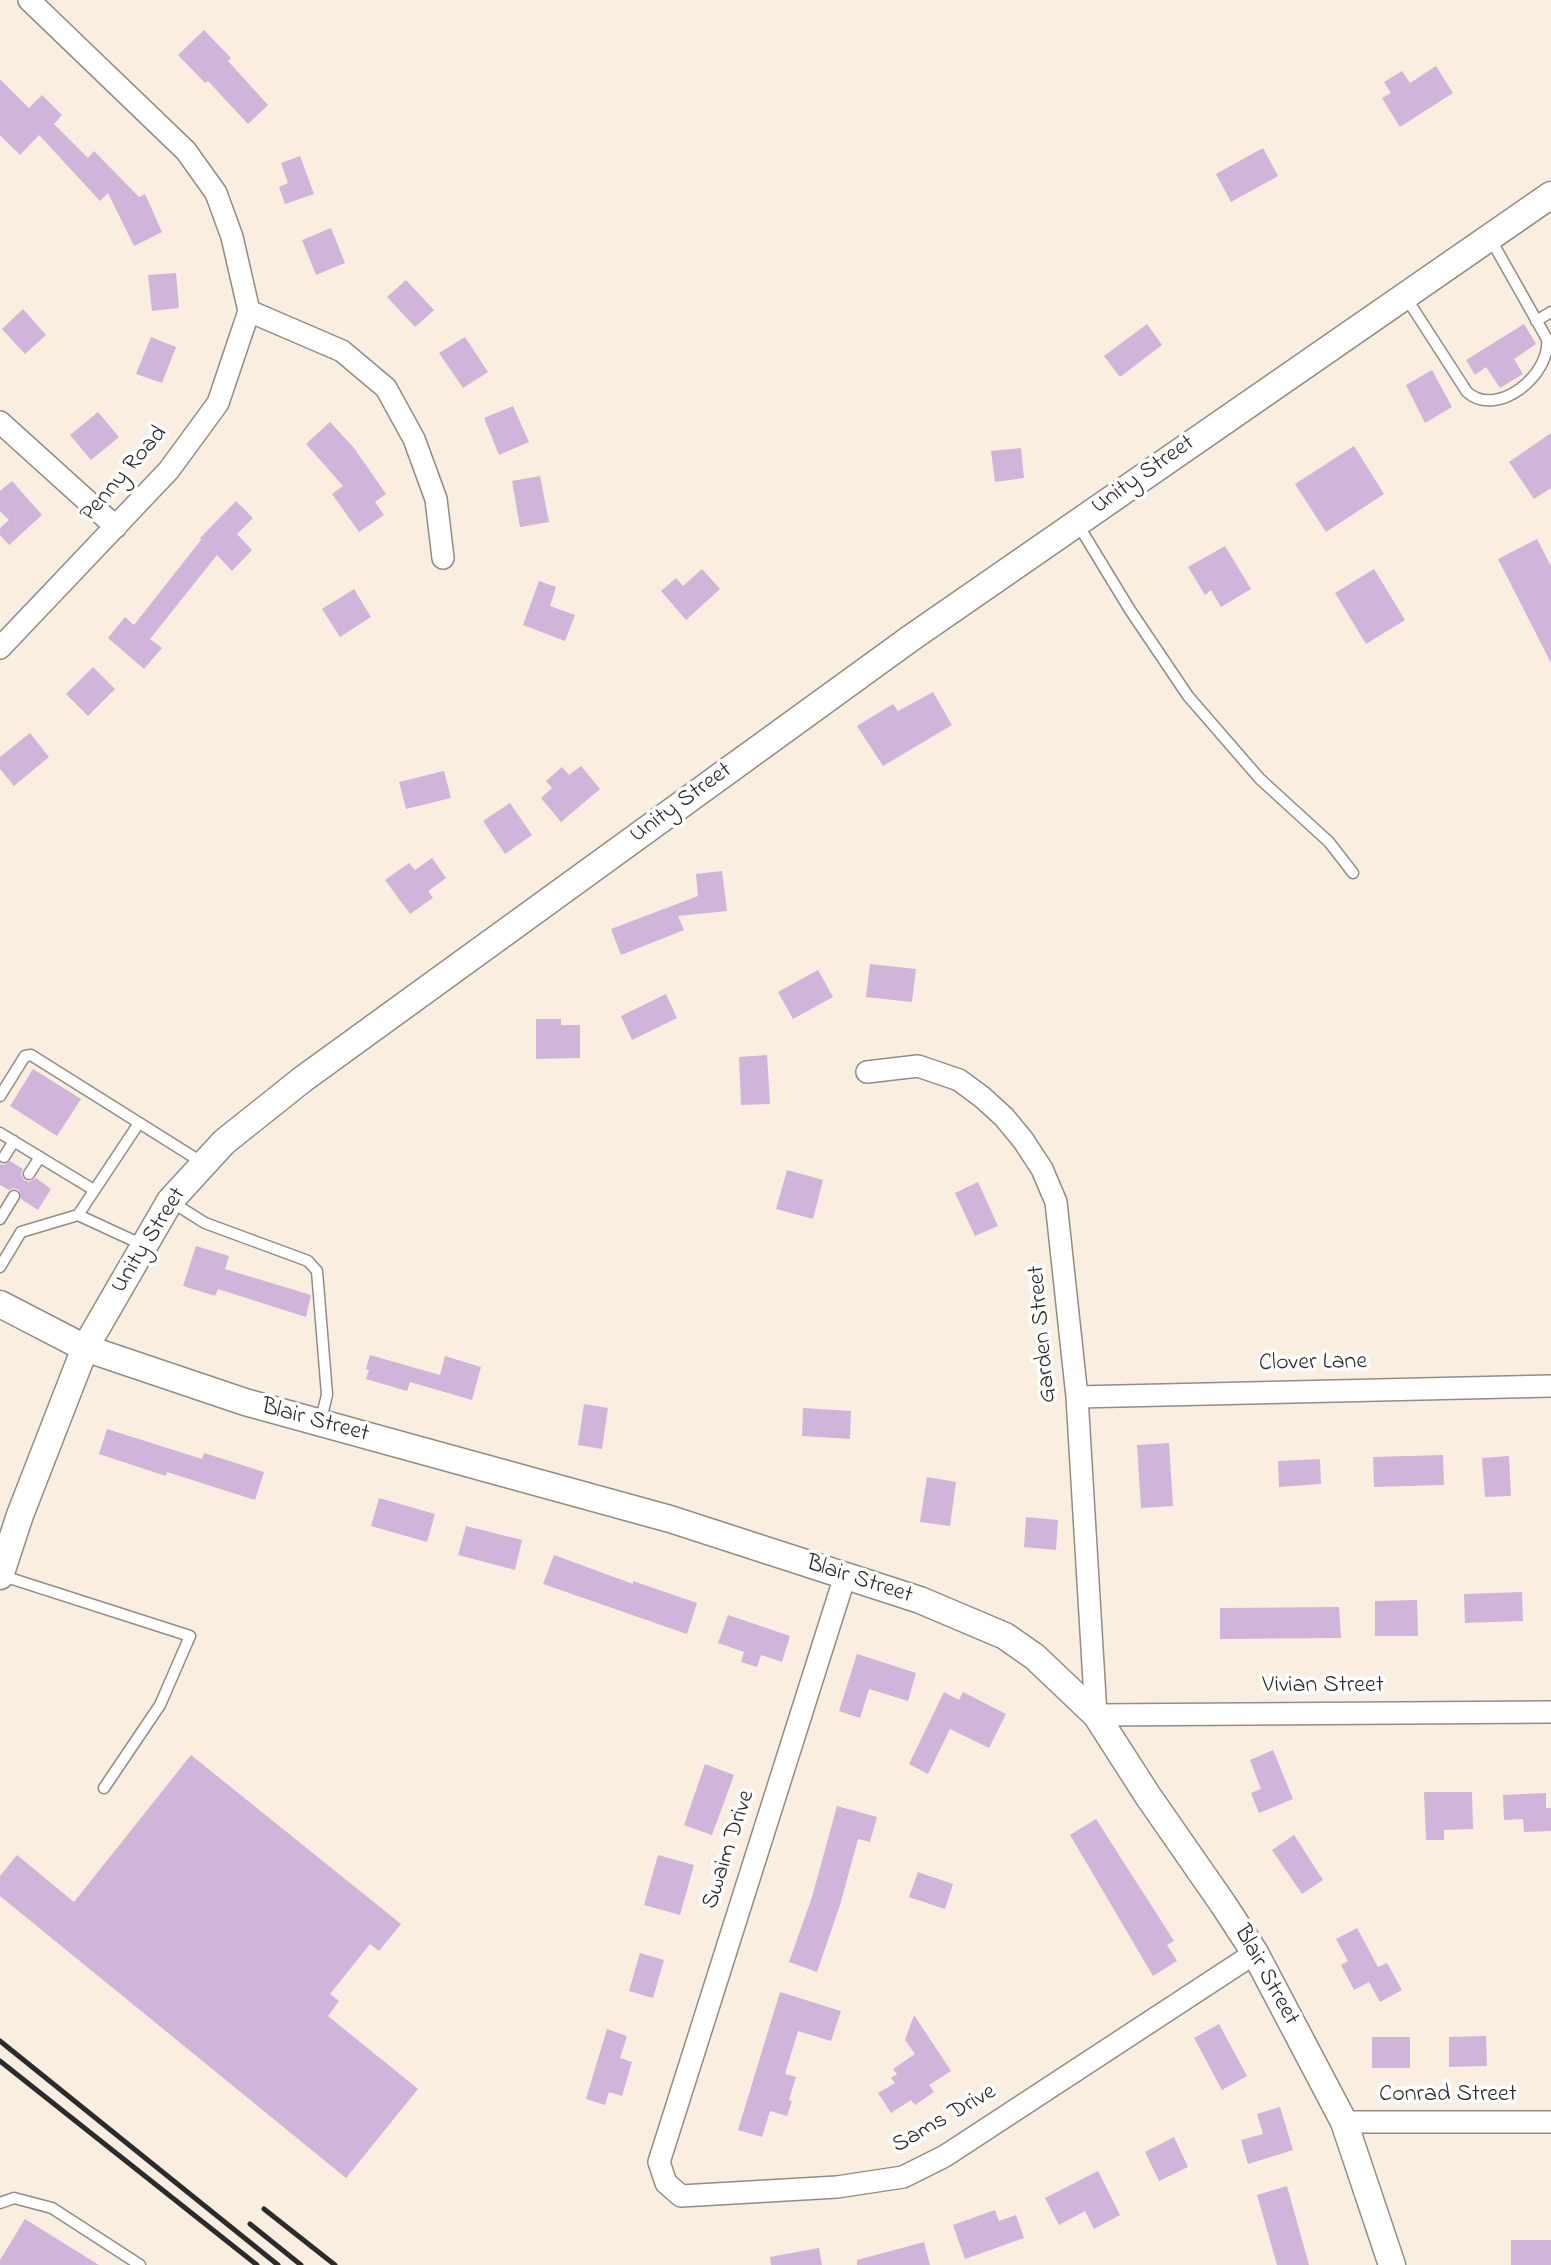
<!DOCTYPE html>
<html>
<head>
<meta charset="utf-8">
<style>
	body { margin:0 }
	canvas { display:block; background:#faeee0 }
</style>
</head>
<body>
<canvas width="1551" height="2265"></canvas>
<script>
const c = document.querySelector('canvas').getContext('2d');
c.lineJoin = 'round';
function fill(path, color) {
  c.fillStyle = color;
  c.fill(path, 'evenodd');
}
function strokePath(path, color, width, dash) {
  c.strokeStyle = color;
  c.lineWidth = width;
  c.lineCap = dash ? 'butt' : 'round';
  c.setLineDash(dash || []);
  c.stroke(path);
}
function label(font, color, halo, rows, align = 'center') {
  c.font = font + ' "Indie Flower",sans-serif';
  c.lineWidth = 7;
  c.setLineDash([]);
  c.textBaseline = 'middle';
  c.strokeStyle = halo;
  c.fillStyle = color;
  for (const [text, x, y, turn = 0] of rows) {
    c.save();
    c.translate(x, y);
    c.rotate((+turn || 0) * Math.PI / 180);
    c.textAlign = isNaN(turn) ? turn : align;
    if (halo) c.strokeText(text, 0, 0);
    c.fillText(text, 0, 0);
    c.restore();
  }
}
fill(new Path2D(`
	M204 30 231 58 228 61 268 105 248 124 208 81 205 83 178 55Z
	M1436 66 1453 93 1400 127 1382 98 1391 93 1384 82 1402 71 1410 83Z
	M0 79 29 108 42 95 62 115 54 124 88 158 94 151 139 197 145 194 162 232 134 246 108 193 100 201 39 135 20 155 0 135Z
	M1263 148 1278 176 1231 202 1216 174Z
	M300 156 314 194 285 204 279 187 288 183 281 163Z
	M331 228 345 263 316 275 302 240Z
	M176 273 179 308 152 311 148 275Z
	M406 280 434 310 415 327 387 297Z
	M23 309 46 335 25 354 2 329Z
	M1147 324 1162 345 1120 377 1104 356Z
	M1524 324 1536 344 1514 359 1523 374 1500 388 1486 367 1475 375 1466 360Z
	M151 337 176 347 162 383 136 374Z
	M465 337 488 372 463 388 439 353Z
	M1432 370 1452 407 1425 423 1406 385Z
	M513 406 529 442 499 455 484 418Z
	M98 412 119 437 91 460 70 435Z
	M330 422 354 448 386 494 375 502 384 515 359 532 332 494 343 486 306 444Z
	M1551 433V488L1534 499 1509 462Z
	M1354 446 1384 494 1326 532 1295 484Z
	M1021 448 1024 478 995 482 991 451Z
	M540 476 549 522 520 527 512 481Z
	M12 481 42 515 9 545 0 535V528L9 520 0 511V491Z
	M236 501 253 518 237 534 252 550 232 571 217 555 150 639 162 648 144 669 108 638 125 617 134 625 201 540 200 538Z
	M1537 539 1551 566V663L1498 559Z
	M1225 546 1251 589 1221 607 1211 590 1205 595 1188 567Z
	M702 569 720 589 686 620 661 591 676 578 683 586Z
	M1374 569 1405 620 1366 644 1335 593Z
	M539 581 556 587 550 606 575 615 565 641 523 625Z
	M354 589 371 617 340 637 322 609Z
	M93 667 115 689 88 716 66 694Z
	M933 692 952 725 883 766 857 726 893 704 898 711Z
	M30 733 49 757 14 786 0 769V757Z
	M581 766 600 789 561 822 541 798 552 788 546 781 562 767 569 775Z
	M444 771 451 798 406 809 399 782Z
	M510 803 532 835 505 854 483 821Z
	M432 858 446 878 428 891 433 898 410 914 385 880 409 863 415 870Z
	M722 871 727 911 678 916 684 930 621 955 611 929 698 896 696 874Z
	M870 964 916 969 912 1002 866 997Z
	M818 970 833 997 793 1019 778 992Z
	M666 994 677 1018 632 1040 621 1016Z
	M536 1019H561V1025H580V1058L536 1059Z
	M767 1055 770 1104 741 1105 739 1057Z
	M33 1069 81 1099 57 1136 10 1106Z
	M10 1161 23 1169 21 1174 24 1180 29 1182 36 1178 51 1189 38 1210 21 1199 19 1190 14 1188 9 1190 0 1185V1164L4 1165Z
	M787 1170 823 1180 813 1219 776 1209Z
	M978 1182 998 1226 975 1236 955 1193Z
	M196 1246 229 1256 225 1269 311 1295 306 1317 218 1289 215 1296 183 1286Z
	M370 1355 440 1375 445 1356 481 1367 472 1400 410 1382 407 1391 366 1379 369 1370 366 1369Z
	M584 1404 608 1408 602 1449 578 1445Z
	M803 1408 851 1411 850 1439 802 1436Z
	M107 1429 202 1459 204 1453 264 1472 255 1500 167 1472 166 1476 99 1454Z
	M1169 1443 1173 1506 1141 1508 1137 1445Z
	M1443 1455 1444 1485 1374 1487 1373 1457Z
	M1509 1456 1511 1496 1485 1497 1482 1458Z
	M1320 1459 1321 1484 1279 1487 1278 1461Z
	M927 1477 956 1482 950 1526 920 1522Z
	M379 1498 435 1514 427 1542 371 1526Z
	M1026 1517 1058 1520 1056 1550 1024 1547Z
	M466 1526 522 1540 515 1570 458 1555Z
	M554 1555 633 1584V1581L697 1603 687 1634 543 1584Z
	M1522 1592 1523 1621 1465 1623 1464 1594Z
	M1417 1600 1418 1636H1375V1601Z
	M1339 1607 1341 1638 1220 1639V1608Z
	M728 1615 790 1636 782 1662 761 1655 757 1667 741 1662 744 1652 718 1643Z
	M857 1654 916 1673 908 1701 869 1689 860 1718 839 1711Z
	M944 1692 959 1700 963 1692 1006 1714 989 1748 950 1729 928 1774 909 1764Z
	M1273 1750 1293 1799 1259 1813 1251 1793 1261 1789 1250 1760Z
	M191 1755 401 1924 379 1951 370 1944 330 1994 339 2001 328 2016 418 2089 346 2178 0 1896V1876L17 1855 74 1902Z
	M705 1764 734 1775 712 1835 684 1825Z
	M1424 1792H1472L1473 1829 1444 1830V1840H1426Z
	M1546 1793V1808H1551V1831L1524 1832 1523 1819 1504 1820 1503 1795Z
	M837 1806 877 1817 870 1842 858 1839 840 1905 817 1972 789 1962 812 1897Z
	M1096 1819 1174 1941 1167 1945 1177 1961 1153 1976 1070 1835Z
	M1294 1835 1323 1880 1302 1894 1272 1850Z
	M658 1855 694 1865 680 1915 644 1905Z
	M918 1872 953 1884 945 1909 909 1897Z
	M1357 1928 1378 1967 1387 1963 1402 1990 1380 2002 1369 1982 1354 1990 1341 1965 1348 1961 1336 1939Z
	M640 1953 664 1960 653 1998 629 1991Z
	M780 1992 841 2011 831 2041 798 2031 785 2074 796 2077 789 2100 792 2101 787 2116 770 2111 762 2137 738 2130Z
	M914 2015 951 2071 929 2085 934 2092 915 2105 911 2100 891 2113 878 2093 895 2083 891 2078 897 2074 893 2069 915 2054 905 2040Z
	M1219 2024 1247 2076 1222 2090 1194 2038Z
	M607 2029 627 2036 620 2058 632 2062 622 2096 609 2092 605 2105 586 2099Z
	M1486 2036 1487 2066 1449 2067V2037Z
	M1372 2037H1410V2068H1372Z
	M1280 2107 1293 2150 1248 2164 1241 2140 1263 2134 1257 2114Z
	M1174 2137 1188 2167 1159 2181 1145 2152Z
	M1098 2171 1120 2215 1094 2229 1085 2211 1059 2225 1045 2198Z
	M1287 2186 1309 2265H1277L1257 2195Z
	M995 2210 999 2221 1016 2215 1024 2238 965 2259 953 2225Z
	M25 2219 99 2265H0V2260Z
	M1511 2240H1551V2265H1511Z
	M924 2242 930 2265H857V2260Z
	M819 2248 822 2265H771L770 2257Z`), '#d1b4d9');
const service = new Path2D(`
	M1405 296 1467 392C1497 419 1551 375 1547 339L1490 238
	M1536 321 1551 312
	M1077 523 1130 610 1188 696 1260 779 1329 842 1353 873
	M0 1096 25 1056 31 1055 203 1163
	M0 1133 94 1190
	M4 1157 14 1141
	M29 1174 40 1157
	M170 1201 205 1223 308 1261 317 1271 327 1395 320 1423
	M78 1215 139 1123
	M0 1219 14 1196
	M0 1267 21 1232 78 1215 143 1245
	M0 1575 190 1636 160 1705 104 1788
	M0 2203 14 2198 52 2208 140 2265`);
const minor = new Path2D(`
	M29 0 186 151 216 193 232 237 249 311
	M249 311 342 351 386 388 414 439 436 499 443 558
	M0 422 116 527
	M0 648 169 470 218 403 249 311
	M867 1072 918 1066 959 1080 982 1097 1004 1117 1023 1140 1042 1169 1056 1202 1077 1397 1096 1715 1551 1712
	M1077 1397 1551 1386
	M845 1576 666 2140 659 2162 666 2183 681 2196 837 2187 903 2177 945 2156 1255 1953
	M1344 2122H1551`);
const tertiary = new Path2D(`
	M0 1304 85 1348 245 1402 670 1519 920 1600 1005 1636 1035 1657 1096 1715 1148 1796 1223 1904 1255 1953 1344 2122 1392 2265
	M0 1576 20 1515 85 1348 170 1201 224 1142 303 1079 911 638 1551 195`);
strokePath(service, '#928c86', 13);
strokePath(minor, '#928c86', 24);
strokePath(tertiary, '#928c86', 29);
strokePath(service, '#fff', 10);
strokePath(minor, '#fff', 21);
strokePath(tertiary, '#fff', 26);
strokePath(new Path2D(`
	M0 2041 278 2265
	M0 2061 257 2265
	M264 2209 335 2265
	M250 2224 301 2265`), '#2b2b2b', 5);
label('24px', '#2b2b2b', '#fff', [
	["Penny Road",125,475,-49],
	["Unity Street",1144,476,-35],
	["Unity Street",682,804,-36],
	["Unity Street",150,1241,-58],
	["Garden Street",1044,1334,-95],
	["Clover Lane",1313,1364,-1],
	["Blair Street",315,1422,15],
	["Blair Street",859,1581,18],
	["Vivian Street",1323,1687],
	["Swaim Drive",730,1850,-72],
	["Blair Street",1265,1976,61],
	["Conrad Street",1448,2096],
	["Sams Drive",945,2120,-30]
]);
</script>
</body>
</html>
